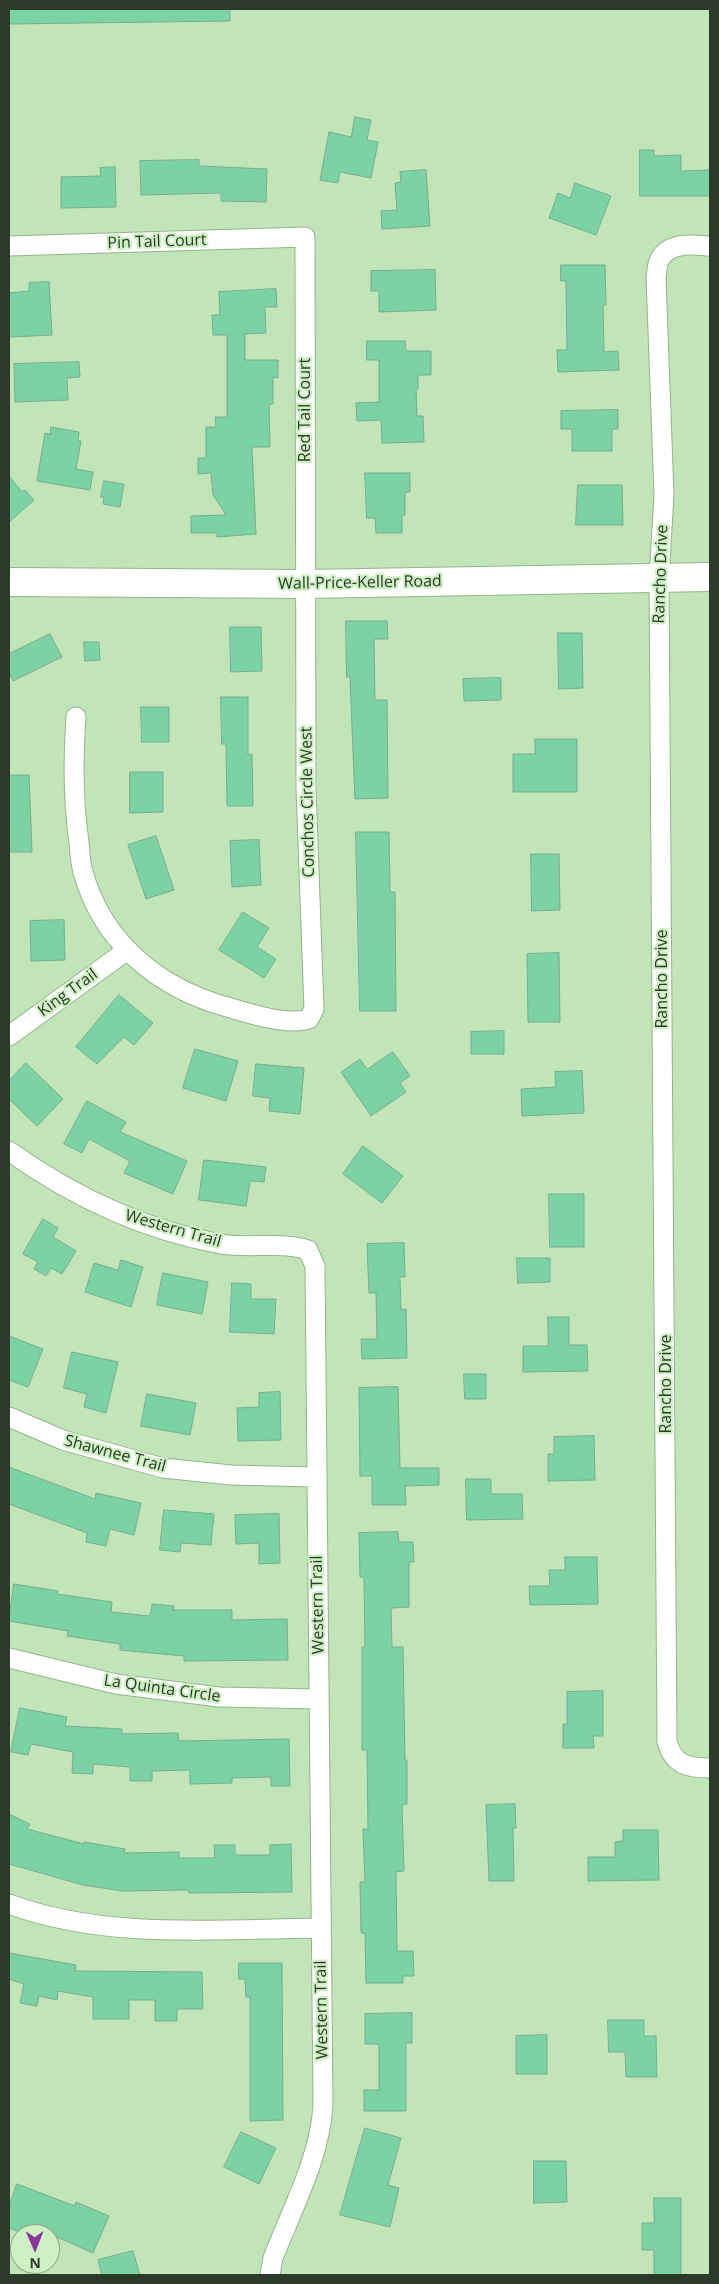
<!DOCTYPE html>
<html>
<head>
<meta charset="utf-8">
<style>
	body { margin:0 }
	#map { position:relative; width:719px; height:2284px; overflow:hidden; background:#c1e4b8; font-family:"Open Sans",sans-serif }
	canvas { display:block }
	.frame { position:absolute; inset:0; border:10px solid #2c3a29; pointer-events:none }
	.north { position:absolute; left:10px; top:2224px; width:50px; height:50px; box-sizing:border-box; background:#cef1c4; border:1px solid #8da886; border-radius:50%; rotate:179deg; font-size:14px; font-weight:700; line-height:20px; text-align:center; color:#2c3a29 }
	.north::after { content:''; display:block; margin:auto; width:18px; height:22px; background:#8b33a0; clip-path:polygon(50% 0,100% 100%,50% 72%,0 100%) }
</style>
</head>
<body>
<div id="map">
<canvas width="719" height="2284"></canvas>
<div class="frame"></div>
<div class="north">N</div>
</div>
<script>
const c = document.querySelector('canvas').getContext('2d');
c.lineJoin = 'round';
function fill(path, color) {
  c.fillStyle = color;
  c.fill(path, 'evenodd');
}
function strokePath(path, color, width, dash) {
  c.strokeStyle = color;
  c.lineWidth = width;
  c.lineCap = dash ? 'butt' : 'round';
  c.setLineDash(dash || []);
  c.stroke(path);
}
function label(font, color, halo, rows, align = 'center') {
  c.font = font + ' "Open Sans",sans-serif';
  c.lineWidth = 4.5;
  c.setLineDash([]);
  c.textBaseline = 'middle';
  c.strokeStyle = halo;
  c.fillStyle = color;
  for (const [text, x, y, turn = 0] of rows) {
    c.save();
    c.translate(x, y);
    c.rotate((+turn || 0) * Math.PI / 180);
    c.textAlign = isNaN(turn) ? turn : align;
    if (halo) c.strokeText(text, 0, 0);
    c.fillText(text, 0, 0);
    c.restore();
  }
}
const building = new Path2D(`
	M9 9H230V21L9 24Z
	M355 117 371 120 367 140 378 142 371 178 340 172 338 183 320 180 329 132 351 137Z
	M640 150H654V156L681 155V171L710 170V196H640Z
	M199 160V166L267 169 266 202 221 201V193L141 195 140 161Z
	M115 167 116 207 61 208V177L101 176 100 168Z
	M426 170 430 226 382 229 381 211 397 210 395 183 401 182 400 172Z
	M575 183 611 196 596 235 549 218 558 193 570 198Z
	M561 265H605L606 305H603L604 352 618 351 619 370 558 372 557 350H567L566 281H561Z
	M435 270 436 310 379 312V291H371V271Z
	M49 282 52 335 9 337V293L29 291V283Z
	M276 289 277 307H265L266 333 245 334V360H278V378L273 377V404H269L270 447H252L256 534 217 537V533H191V516L226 515 213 495 211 473 198 474V458H206V427H216L215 417H227V335H213L212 315H220L219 292Z
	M367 341H405L406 351H431V375H418V389H416L417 416H423L424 442 382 443 381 420 357 421 356 403 379 402V360H367Z
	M79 362 80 377 67 378 68 400 15 402 14 364Z
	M618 410V429H612V451H572V429H561V411Z
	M51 427 79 432 78 441H81L76 469 93 472 90 490 37 481 45 433 50 434Z
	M365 473H410V492H405V515H402V533H376L375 518H367Z
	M9 476 22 492 25 490 34 500 9 522Z
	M104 481 124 484 120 507 103 504 104 497H101Z
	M578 485H622L623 525H576Z
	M346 621H387L388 639H374L375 700H387L388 798 355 799 350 677H347Z
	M230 627H261L262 671 231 672Z
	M558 633H582L583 688 559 689Z
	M50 634 62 657 13 681 9 672V654Z
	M84 642H99L100 660 85 661Z
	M501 678V700L464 701 463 679Z
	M221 697H248V755L252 754 253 806H227L226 744H222Z
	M141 707H169V742H142Z
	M535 739H577V792H513V754H535Z
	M130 772H163V812L130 813Z
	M9 775H29L32 852H9Z
	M356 832H389L390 892H395L396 1011H360Z
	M156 836 174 890 146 899 128 845Z
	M259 840 261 885 232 887 230 841Z
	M531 854H559L560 910 532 911Z
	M243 912 269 928 257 947 276 959 264 978 219 950Z
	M64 920 65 960 31 961 30 921Z
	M559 953 560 1022H528L527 954Z
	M119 995 153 1023 134 1045 124 1037 97 1064 76 1047Z
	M504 1031V1054H471V1032Z
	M195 1049 238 1061 226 1101 183 1088Z
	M393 1052 410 1076 400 1083 406 1092 371 1116 341 1072 360 1059 367 1069Z
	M26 1063 63 1099 37 1126 9 1099V1081Z
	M256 1064 304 1068 300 1114 269 1111 270 1098 253 1096Z
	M582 1071 584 1113 522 1116 521 1089 556 1087 555 1072Z
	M87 1101 126 1122 120 1132 187 1161 173 1194 124 1173 130 1161 89 1139 82 1153 64 1144Z
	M363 1146 403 1176 382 1203 343 1174Z
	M204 1160 266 1167 264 1182 250 1181 246 1206 199 1200Z
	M549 1194H584V1247H550Z
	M43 1219 58 1228 53 1237 76 1251 62 1274 51 1268 46 1276 34 1269 38 1262 23 1254Z
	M404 1243 405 1277H400L401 1310 406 1309 407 1358 362 1359 361 1339H377L376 1293H369L367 1244Z
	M517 1258H550V1282L518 1283Z
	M121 1260 143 1267 131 1307 85 1292 94 1263 118 1270Z
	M163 1273 208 1282 202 1314 157 1305Z
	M232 1283 251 1284V1299H276L274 1334 230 1332Z
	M548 1317H569V1345H587L588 1371 523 1372V1346H548Z
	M9 1336 43 1349 28 1387 9 1380Z
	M72 1352 118 1362 106 1413 84 1407 87 1394 64 1388Z
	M464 1374H486V1399H465Z
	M398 1387 400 1468H439V1485L405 1486 406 1505H372V1476H360L359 1388Z
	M280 1392 281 1440 238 1441 237 1408 259 1407V1393Z
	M147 1394 196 1403 190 1435 141 1426Z
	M594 1436 595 1480 548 1481V1454H554V1437Z
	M9 1467 95 1499 96 1493 141 1503 134 1535 110 1529 106 1546 86 1542 87 1533 9 1504Z
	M466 1479H491V1494H522L523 1519 467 1520Z
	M164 1510 214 1514 211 1545 181 1543 180 1552 160 1550Z
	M279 1514 280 1563 259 1564V1543L236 1544 235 1515Z
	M398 1532 399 1542H413L414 1562H409V1607L391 1608 392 1647H403L405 1760H407V1804L402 1805 404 1871 396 1872 397 1951H413L414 1976H403V1983H366L365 1933H361L360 1882H365L363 1829H368L367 1750H362V1647H365L364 1577H360L359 1533Z
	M565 1557H597L598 1604 530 1605 529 1586H550L549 1570H565Z
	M14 1584 58 1591 57 1594 112 1602 111 1612 150 1616 152 1604 174 1606 173 1610H232V1620L287 1619 288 1660 184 1661V1656L120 1650V1644L67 1636 68 1631 9 1621Z
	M603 1691V1736H593L594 1748H563V1724H567V1692Z
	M20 1708 67 1717 65 1726 122 1729V1734L178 1733 179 1741 289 1739 290 1786H271V1777L232 1778V1783L190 1784V1770L152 1771V1781H130V1767L93 1764V1774L72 1773 73 1752 31 1744 28 1755 11 1752Z
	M515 1804 516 1828H513L514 1881H489L486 1805Z
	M9 1814 30 1824 27 1829 84 1844V1842L125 1849 124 1853 179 1852V1858H215L214 1845H235V1855H270V1845L291 1844 292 1892 189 1893 188 1890 123 1891 83 1885 9 1864Z
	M623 1830H658L659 1880 588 1881V1857H615V1842L623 1841Z
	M9 1953 76 1965 75 1971 202 1972 203 2009H177V2021H155V2000H129V2019H93V1997L58 1991 57 2000 39 1996 37 2006 20 2003 24 1984 9 1979Z
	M239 1963H282L283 2120 250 2121V1997H246L245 1979H239Z
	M412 2013V2043H406V2111H364V2090H379V2044H365V2014Z
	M608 2020H644V2036H656L657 2077H626L625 2052H609Z
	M547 2035V2074H516V2036Z
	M365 2128 401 2138 388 2185 399 2188 390 2227 340 2215Z
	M241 2132 276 2148 259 2184 224 2167Z
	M534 2161H566L567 2202 534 2203Z
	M17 2184 75 2206 76 2202 109 2216 93 2253 50 2234H25L9 2228V2206Z
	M654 2198H681V2275H654V2250H642V2223H654Z
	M133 2251 140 2275H102L98 2260Z`);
fill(building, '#7bd2a3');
strokePath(building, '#78ac8f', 1);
const street = new Path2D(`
	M9 246 305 237 306 788 314 1009 309 1019C287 1026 247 1013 224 1006 157 987 102 941 83 872 80 862 80 852 79 842 73 801 73 759 76 717
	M710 246C693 245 668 241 659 261 657 265 657 273 656 277L664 495 659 578 667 1741C673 1765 688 1768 710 1768
	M9 1036 126 951
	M9 1151C72 1196 144 1230 221 1244 250 1249 280 1241 308 1250L315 1266 323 2105C320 2158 292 2209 273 2258L270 2275
	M9 1417 63 1440 163 1468 231 1475 316 1477
	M9 1658 116 1684 219 1697 318 1699
	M9 1904C106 1940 217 1929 320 1928`);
const secondary = new Path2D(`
	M9 582 305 584 710 577`);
strokePath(street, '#93b58a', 21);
strokePath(secondary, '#93b58a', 30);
strokePath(street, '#fff', 19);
strokePath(secondary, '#fff', 28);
label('16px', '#2c3a29', '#cef1c4', [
	["Pin Tail Court",157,242,-2],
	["Red Tail Court",305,410,-90],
	["Rancho Drive",661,574,-88],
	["Wall-Price-Keller Road",360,583,-1],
	["Conchos Circle West",308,802,-91],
	["Rancho Drive",662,979,-90],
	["King Trail",68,993,-36],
	["Western Trail",173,1229,16],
	["Rancho Drive",666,1384,-90],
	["Shawnee Trail",115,1454,15],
	["Western Trail",318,1605,-91],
	["La Quinta Circle",162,1689,8],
	["Western Trail",322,2010,-91]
]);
</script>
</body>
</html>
